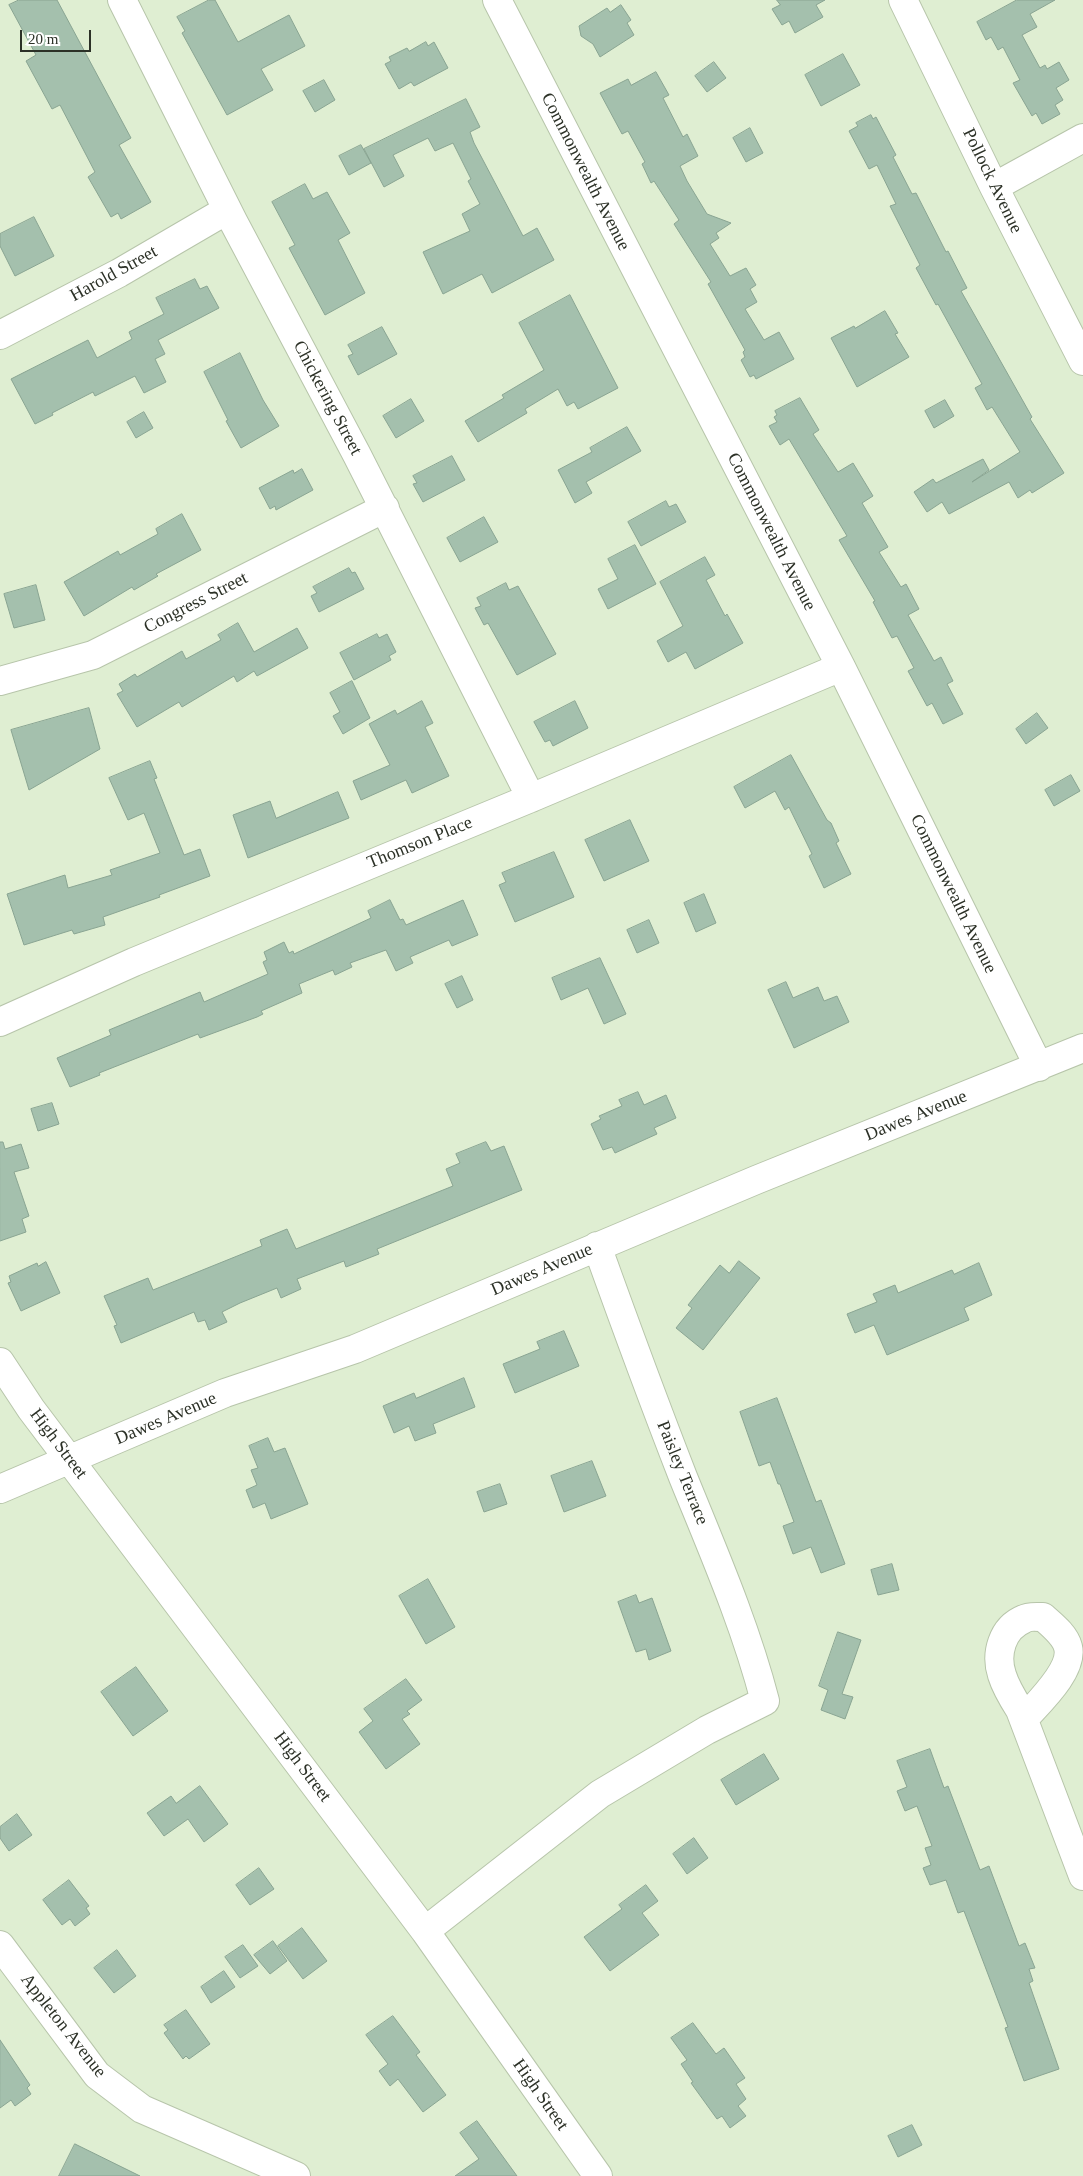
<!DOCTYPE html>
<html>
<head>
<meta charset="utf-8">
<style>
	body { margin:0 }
	#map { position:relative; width:1083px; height:2176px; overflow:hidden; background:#dfeed2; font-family:"Times New Roman",serif }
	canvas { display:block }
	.scale { position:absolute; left:20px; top:30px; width:71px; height:22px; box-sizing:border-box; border:2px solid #2c3127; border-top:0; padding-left:6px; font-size:15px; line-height:18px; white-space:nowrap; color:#2c3127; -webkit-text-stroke:4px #fff; paint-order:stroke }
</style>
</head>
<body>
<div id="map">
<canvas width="1083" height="2176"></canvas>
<div class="scale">20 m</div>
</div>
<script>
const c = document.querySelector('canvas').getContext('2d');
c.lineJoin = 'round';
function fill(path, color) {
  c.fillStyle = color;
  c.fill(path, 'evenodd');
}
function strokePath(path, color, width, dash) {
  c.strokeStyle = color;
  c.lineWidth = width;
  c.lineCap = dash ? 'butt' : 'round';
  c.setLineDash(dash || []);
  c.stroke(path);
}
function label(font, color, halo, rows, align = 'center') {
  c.font = font + ' "Times New Roman",serif';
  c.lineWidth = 4;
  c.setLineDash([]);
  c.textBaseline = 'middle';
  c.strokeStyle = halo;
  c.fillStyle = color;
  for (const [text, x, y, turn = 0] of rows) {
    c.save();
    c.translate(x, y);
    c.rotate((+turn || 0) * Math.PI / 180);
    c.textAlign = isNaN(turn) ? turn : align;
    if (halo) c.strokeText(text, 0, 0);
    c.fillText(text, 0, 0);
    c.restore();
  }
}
const building = new Path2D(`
	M19 0H57L131 138 119 145 151 202 121 219 118 213 111 217 88 177 95 172 60 105 52 109 26 61 36 55 9 5Z
	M209 0H215L238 42 289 15 305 46 261 69 273 90 227 115 182 33 185 31 177 17Z
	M777 0H825L816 5 823 17 795 33 789 21 782 25 772 9 780 5Z
	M1017 0H1055L1030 14 1037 27 1022 35 1040 68 1045 65 1047 69 1059 62 1069 80 1056 88 1063 100 1055 105 1060 114 1042 124 1036 113 1032 116 1013 83 1020 80 1003 47 998 50 991 37 986 40 977 22Z
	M621 5 631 20 627 23 634 35 600 57 593 44 581 36 579 26 607 8 610 12Z
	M426 42 428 46 434 42 448 68 414 86 411 82 399 89 385 64 391 61 389 57 407 48 409 51Z
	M843 54 860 85 821 106 805 75Z
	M714 62 726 78 707 92 695 76Z
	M656 72 669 95 663 98 683 137 687 134 698 156 680 166 687 181 707 214 731 223 716 233 719 238 710 244 730 276 746 268 756 285 750 289 757 302 745 309 764 340 779 332 794 359 756 379 754 375 750 377 741 360 745 357 743 352 745 350 708 284 711 282 674 224 679 220 654 181 651 183 642 164 645 162 628 131 622 134 600 93 628 79 631 85Z
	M324 80 335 100 315 112 303 91Z
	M466 99 480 127 470 132 474 143 523 236 537 228 554 260 492 293 482 274 443 294 423 252 470 231 462 214 480 204 468 181 471 179 453 143 435 151 428 138 393 155 404 176 384 187 364 149Z
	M871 115 873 119 876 117 896 155 893 157 912 194 916 193 946 252 948 251 967 288 961 291 1032 417 1030 419 1064 473 1032 493 1030 490 1018 498 1009 482 949 514 942 502 927 512 914 492 933 479 936 483 983 459 989 470 972 482 1020 452 992 407 987 410 975 388 982 384 938 304 936 305 916 268 920 265 890 206 896 204 877 165 869 169 849 131 858 126 856 123Z
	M750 128 763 153 746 162 733 138Z
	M361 145 371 163 349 175 339 156Z
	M305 184 313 199 327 192 350 233 338 240 365 293 325 315 289 248 295 245 272 202Z
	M34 217 54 256 15 276 0 246V234Z
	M195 279 200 289 207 286 219 308 158 340 165 354 155 359 166 382 144 393 135 376 95 396 93 392 52 413 53 415 35 424 11 379 88 340 97 358 132 339 129 332 164 314 156 298Z
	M570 295 618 388 578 409 574 402 567 406 558 389 525 409 527 413 478 442 465 421 504 398 502 395 544 370 519 323Z
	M885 311 898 333 895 334 909 357 857 387 831 338 854 326 855 328Z
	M382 327 397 354 358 375 348 356 353 354 348 345Z
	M240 353 263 400 279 426 241 448 226 421 228 420 204 372Z
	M800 398 819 430 813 434 838 472 853 463 873 496 862 503 888 547 879 552 901 587 906 584 919 609 908 615 934 661 941 657 953 681 947 684 963 714 943 724 932 703 927 706 908 671 914 668 897 636 892 638 873 602 875 601 839 540 847 536 789 439 780 445 769 426 777 422 774 417 777 415 775 411Z
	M411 399 424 421 396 438 383 416Z
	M945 400 954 416 934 428 925 411Z
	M144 412 153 428 136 438 127 422Z
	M627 427 641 451 586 482 592 493 575 503 558 470 592 452 590 448Z
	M452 456 465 480 423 502 413 484 417 483 413 476Z
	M302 469 313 490 276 510 275 506 270 509 259 488 293 470 294 473Z
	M666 501 669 507 676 504 686 522 641 546 628 522Z
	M182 514 201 550 156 574 158 576 134 590 132 587 84 616 64 582 118 551 120 555 158 534 156 529Z
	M484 517 498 542 460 562 447 538Z
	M635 545 656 584 608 609 598 589 618 579 608 559Z
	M705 557 715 575 706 580 725 616 727 614 743 643 695 669 686 652 668 662 657 641 683 626 660 582Z
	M349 568 352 573 355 572 364 589 319 612 311 596 317 593 313 587Z
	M506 583 509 590 518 586 556 654 517 675 488 623 484 625 475 608 481 606 477 598Z
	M36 585 45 620 14 628 4 594Z
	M238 623 254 652 297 628 308 648 257 676 254 671 237 682 234 676 182 707 179 702 137 727 117 694 123 691 119 684 135 674 137 677 182 651 186 659 221 640 218 635Z
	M377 634 379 638 387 634 396 652 389 656 391 660 354 680 340 653Z
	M352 681 370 718 343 734 333 716 340 712 330 693Z
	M422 701 433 723 425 727 449 776 412 793 406 780 361 800 353 781 390 765 369 724 395 710 397 714Z
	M575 701 588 728 553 746 550 740 545 742 534 722Z
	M89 708 100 749 29 790 11 730Z
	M1037 713 1048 728 1026 744 1016 729Z
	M791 755 827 820 831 823 839 841 836 843 851 874 824 888 809 856 812 854 789 807 785 810 775 791 745 808 734 787Z
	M150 761 157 778 154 779 184 855 200 849 210 876 159 895 160 897 103 917 105 925 74 934 72 930 24 945 7 894 65 875 68 888 112 875 110 870 160 853 144 813 128 820 109 778Z
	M1071 775 1080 791 1054 806 1045 790Z
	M338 792 349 818 248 858 233 815 270 801 276 818Z
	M630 820 649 861 604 881 585 840Z
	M554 852 574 897 515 922 499 885 506 882 502 873Z
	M704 894 716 923 696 932 684 903Z
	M390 900 400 920 403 919 406 925 463 900 478 935 452 946 449 940 410 957 413 963 396 971 386 950 350 963 352 967 335 975 333 970 299 984 302 993 261 1011 263 1014 257 1017 200 1038 198 1034 99 1073 100 1075 70 1087 57 1058 111 1035 109 1030 200 992 204 1002 268 974 263 962 267 960 264 952 284 942 289 953 293 951 294 954 371 918 368 911Z
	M649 920 659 943 637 953 627 930Z
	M600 958 626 1014 604 1024 588 988 561 1000 552 978Z
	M462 976 473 1000 457 1008 445 984Z
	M786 982 793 998 818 987 824 1001 837 996 849 1022 794 1048 768 990Z
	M638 1092 644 1105 666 1095 676 1118 654 1128 657 1134 615 1153 612 1147 603 1150 591 1124 601 1119 599 1116 622 1106 619 1100Z
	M52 1103 59 1124 38 1131 31 1109Z
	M0 1142H3L5 1149 21 1144 29 1168 14 1172 29 1216 22 1219 26 1232 0 1241Z
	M486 1142 491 1151 504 1146 522 1190 377 1249 379 1254 346 1267 344 1261 297 1279 301 1289 281 1298 277 1288 240 1303 222 1312 227 1322 209 1330 205 1320 198 1322 194 1312 121 1343 114 1326 117 1325 104 1296 148 1278 153 1290 262 1246 260 1240 287 1229 296 1249 453 1186 446 1169 460 1163 456 1154Z
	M739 1261 760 1278 703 1350 676 1328 692 1308 688 1305 720 1265 729 1273Z
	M46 1262 60 1293 21 1311 8 1283 11 1282 9 1276 37 1263 38 1266Z
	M979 1263 992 1295 964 1308 969 1320 887 1355 874 1325 855 1333 847 1314 877 1302 873 1294 895 1285 898 1293 952 1270 954 1274Z
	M564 1331 579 1366 515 1393 503 1364 540 1349 537 1342Z
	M464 1378 475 1407 433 1424 436 1433 415 1441 409 1426 394 1433 383 1406 414 1393 416 1398Z
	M777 1398 816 1502 821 1500 845 1564 821 1573 811 1547 793 1554 783 1526 794 1522 780 1484H778L770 1462 759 1466 740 1412Z
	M268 1438 274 1452 285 1448 308 1504 271 1519 265 1503 253 1508 246 1490 257 1485 251 1470 258 1468 249 1446Z
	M592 1461 606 1496 564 1512 551 1476Z
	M500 1484 507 1504 484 1512 477 1492Z
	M892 1564 899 1590 878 1595 871 1570Z
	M428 1579 455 1627 426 1644 399 1596Z
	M636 1595 639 1603 652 1598 671 1651 649 1660 646 1649 636 1652 618 1602Z
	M838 1632 861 1640 842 1694 853 1697 845 1719 821 1710 828 1690 819 1686Z
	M136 1667 168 1711 133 1736 101 1692Z
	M406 1679 422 1700 407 1711 410 1714 402 1719 420 1744 386 1769 359 1732 373 1721 364 1709Z
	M930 1749 944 1788 948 1786 980 1870 989 1866 1019 1946 1025 1943 1035 1968 1029 1969 1033 1981 1029 1983 1059 2069 1024 2081 1005 2028 1008 2027 964 1911 958 1913 946 1880 930 1885 923 1868 931 1865 925 1848 932 1846 917 1806 905 1811 897 1791 907 1787 897 1761Z
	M764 1754 779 1779 736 1805 721 1780Z
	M200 1786 228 1824 204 1842 188 1819 164 1836 147 1813 171 1796 176 1803Z
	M17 1814 32 1835 9 1851 0 1838V1827Z
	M694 1838 708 1858 687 1874 673 1854Z
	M259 1868 274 1889 250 1905 236 1885Z
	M69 1880 89 1906 86 1908 90 1914 75 1926 70 1919 62 1925 43 1900Z
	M646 1885 658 1901 642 1913 659 1935 610 1971 584 1937 622 1909 619 1905Z
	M302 1928 327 1961 303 1979 278 1946Z
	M273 1941 287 1961 270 1974 254 1955Z
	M243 1945 258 1966 240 1978 225 1957Z
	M117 1950 136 1976 114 1993 94 1968Z
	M224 1971 235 1987 211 2003 201 1987Z
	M186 2010 210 2044 189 2059 186 2056 183 2059 164 2033 168 2030 164 2025Z
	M393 2016 420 2052 416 2055 446 2095 423 2112 398 2079 390 2086 379 2071 388 2064 366 2035Z
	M693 2023 716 2054 724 2048 745 2078 736 2084 746 2099 738 2106 746 2116 730 2128 722 2116 717 2119 691 2083 693 2082 681 2064 687 2060 671 2038Z
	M0 2040 30 2085 27 2088 31 2094 15 2106 11 2100 0 2108Z
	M477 2121 517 2176H455L479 2159 460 2133Z
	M912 2125 922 2145 898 2157 888 2136Z
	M75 2144 140 2176H59Z`);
fill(building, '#a4c0ad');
strokePath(building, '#89a492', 1);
const minor = new Path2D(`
	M122 0 233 221 357 455 531 798
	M497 0 841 667 1039 1067
	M903 0 994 187 1083 361
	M994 187 1083 138
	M0 335 119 273 227 210
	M0 681 93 655 385 508
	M0 1022 134 962 531 798 841 667
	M0 1362 31 1409 425 1931 598 2176
	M0 1489 225 1393 355 1349 756 1180 1083 1048
	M1024 1719C1038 1703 1074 1670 1068 1647 1065 1635 1052 1625 1043 1617 1037 1617 1029 1616 1024 1619 1002 1628 995 1654 1002 1675 1006 1688 1013 1699 1020 1710L1083 1876
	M425 1931 600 1794 707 1730 765 1701C745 1624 713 1551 683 1477 653 1400 625 1324 597 1246
	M0 1945 97 2075 142 2109 296 2176`);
strokePath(minor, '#b7c5aa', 30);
strokePath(minor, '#fff', 28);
label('18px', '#2c3127', '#fff', [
	["Commonwealth Avenue",585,172,63],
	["Pollock Avenue",992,181,64],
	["Harold Street",114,274,-29],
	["Chickering Street",327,398,62],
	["Commonwealth Avenue",771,532,63],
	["Congress Street",196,603,-27],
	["Thomson Place",420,843,-22],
	["Commonwealth Avenue",953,894,64],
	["Dawes Avenue",916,1116,-22],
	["Dawes Avenue",542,1270,-23],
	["Dawes Avenue",166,1419,-23],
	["High Street",58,1444,53],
	["Paisley Terrace",682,1473,68],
	["High Street",302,1767,53],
	["Appleton Avenue",63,2026,52],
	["High Street",540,2095,55]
]);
</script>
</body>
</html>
